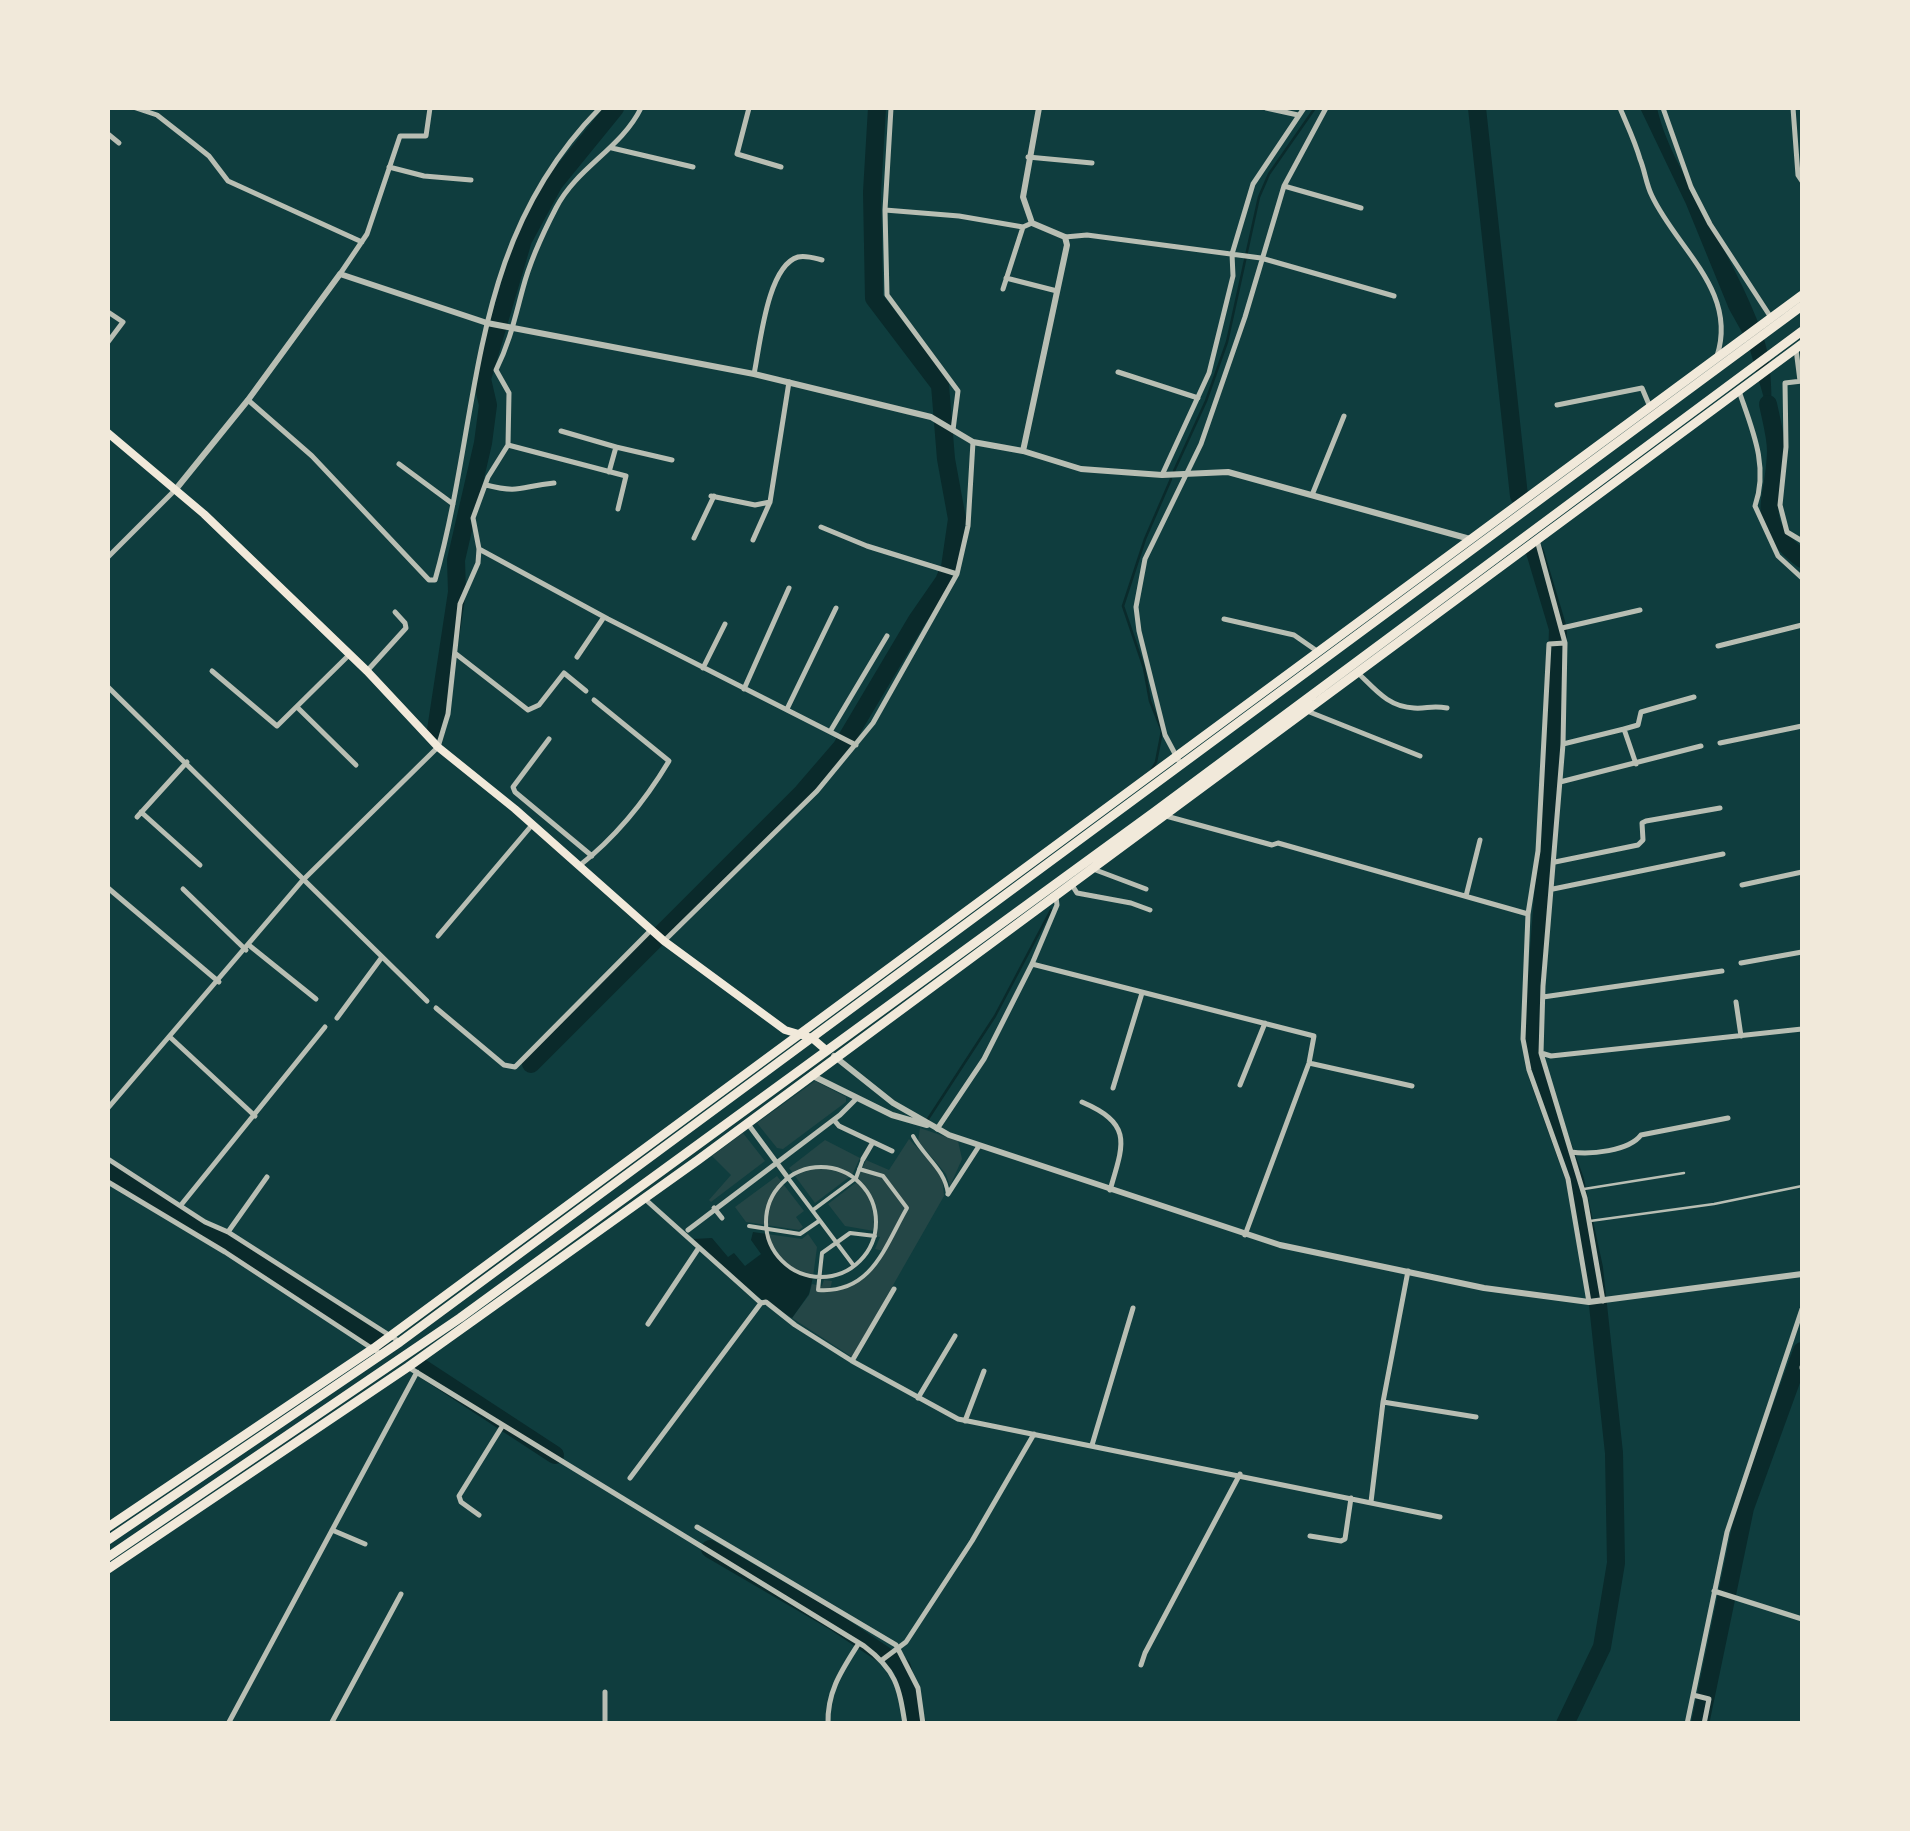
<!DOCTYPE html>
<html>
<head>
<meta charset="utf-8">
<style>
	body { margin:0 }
	#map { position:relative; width:1910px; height:1831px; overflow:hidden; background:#0f3d3e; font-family:Cabin,sans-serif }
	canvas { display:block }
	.frame { position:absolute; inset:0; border:110px solid #f1e9da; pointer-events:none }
</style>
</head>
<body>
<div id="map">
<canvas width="1910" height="1831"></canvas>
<div class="frame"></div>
</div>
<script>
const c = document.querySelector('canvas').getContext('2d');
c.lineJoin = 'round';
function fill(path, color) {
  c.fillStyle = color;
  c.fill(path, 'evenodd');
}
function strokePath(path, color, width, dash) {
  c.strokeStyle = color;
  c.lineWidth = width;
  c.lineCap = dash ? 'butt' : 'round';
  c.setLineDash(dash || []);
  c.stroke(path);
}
fill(new Path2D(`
	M815 1081 846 1097V1102L783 1149 777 1148 757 1123Z
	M920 1128 958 1141 962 1159 950 1186 946 1174 918 1141Z
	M743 1133 765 1161 711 1202 709 1200 731 1175 712 1156Z
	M909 1139 942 1174 944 1196 852 1357 792 1318 809 1295 812 1284 822 1286 824 1280 832 1281 830 1290C855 1281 871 1275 884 1251L875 1249 880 1237 875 1236 874 1231 845 1226 828 1204 858 1181 856 1178 859 1169H862L866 1160 889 1170Z
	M825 1140 860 1158 852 1175 815 1203 789 1168Z
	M777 1176 804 1211 796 1217 803 1227 799 1230 746 1222 735 1207Z
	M767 1234 802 1239 808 1234 817 1247 813 1277C789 1270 775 1258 767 1234Z`), '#244646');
fill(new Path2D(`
	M1640 108H1657C1666 147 1687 178 1705 214 1725 252 1748 293 1762 333 1773 363 1771 396 1772 426L1748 343 1729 309 1686 204Z
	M753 1232 767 1234C775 1258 789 1270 813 1277L809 1294 792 1318 758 1297 693 1239 712 1238 728 1257 734 1253 745 1266 761 1254 751 1240Z`), '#0a2a2b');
strokePath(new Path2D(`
	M1174 471 1206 401 1227 342 1259 197 1269 174 1315 108
	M1152 769 1156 762 1162 731 1150 701 1144 668 1123 606 1145 539 1171 479
	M928 1119 995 1016 1051 910`), '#0a2a2b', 2.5);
strokePath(new Path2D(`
	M1477 108 1519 496
	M1768 404C1771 419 1776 436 1776 451 1775 505 1751 519 1802 559
	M1535 552 1558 629 1554 750 1532 1043 1538 1077 1575 1180 1594 1268 1614 1453 1616 1563 1602 1647 1565 1724
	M436 730 457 592 456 560 483 443 488 405 482 379 523 240 554 183 615 108
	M531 1064 803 792 841 748 917 620 944 581 950 567 957 519 946 459 940 385 874 298 872 192 877 108
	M108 1169 379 1340
	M422 1368 555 1455
	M710 1549 835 1622 902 1667 917 1724
	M1700 1724 1745 1508 1802 1351`), '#0a2a2b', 18);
strokePath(new Path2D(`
	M1584 1189 1684 1173
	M1590 1221 1714 1204 1802 1186`), '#b8beb3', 2.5);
strokePath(new Path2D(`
	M913 1136C925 1158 945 1169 948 1194
	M766 1222a55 55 0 1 1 110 0a55 55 0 1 1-110 0Z
	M859 1169 883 1176 907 1208C885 1246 872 1294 818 1290L822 1253 850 1233 875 1236
	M788 1178 854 1266
	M813 1210 856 1178 863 1159
	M749 1226 800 1234 819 1221`), '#b8beb3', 4);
strokePath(new Path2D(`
	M136 108 157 115 194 144 209 156 228 181 362 242
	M749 108 737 154 781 167
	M891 108 885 210 959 216 1023 227
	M1266 108 1298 115
	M1620 108C1627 125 1635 141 1640 159 1645 171 1646 184 1652 196 1677 249 1738 291 1717 356
	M1663 108 1691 187 1710 224 1770 316
	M1793 108 1798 175 1802 181
	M108 134 119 143
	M612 148 693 167
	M1028 157 1092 163
	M389 167 424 176 471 180
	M1284 186 1361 208
	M885 210 887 295 958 391 953 430
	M1065 237 1087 235 1261 258 1394 296
	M340 274 367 234 400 136H426L430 108
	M1006 278 1057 291
	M1003 289 1023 227 1032 223
	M108 312 123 322 108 342
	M1796 349 1800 381
	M1118 372 1198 398
	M754 374C760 346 767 266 798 257 806 255 814 258 822 260
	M1802 381 1785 383 1786 447 1780 505 1787 532 1802 541
	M1739 391C1752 429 1769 466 1755 506L1778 556 1802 578
	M248 400 312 456 429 580H435C483 410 466 244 600 108
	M1557 405 1642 388 1650 407
	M561 431 616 447
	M508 445 626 476 618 509
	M399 464 453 504
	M609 472 616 447 672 460
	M1162 475 1209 373 1233 276 1232 254 1253 184 1304 108
	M486 485C521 494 521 486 554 483
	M1312 495 1344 416
	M711 496 755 505 770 502
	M821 527 867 546 957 574
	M694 538 714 496
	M753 540 770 502 789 382
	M1537 540 1565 643 1563 744 1543 986 1541 1053 1551 1056 1802 1029
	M479 549 608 619 856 745
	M108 557 176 489
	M1224 619 1294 635 1317 651
	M1562 628 1640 610
	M1565 643 1549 644 1538 851 1528 914 1523 1039 1529 1070 1568 1179 1589 1302
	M1718 646 1802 625
	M456 654 528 710 539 705 564 673 586 691
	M577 657 604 617
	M703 668 725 624
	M212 671 277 726 350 654
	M367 671 406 628 405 623 395 612
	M1358 673C1375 689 1388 707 1414 708 1427 709 1431 705 1447 708
	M108 687 427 1001
	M744 689 789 588
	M298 708 356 765
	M787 709 836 608
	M1307 711 1420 756
	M1624 729 1638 725 1641 712 1694 697
	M831 730 887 636
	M549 739 513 787 515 792 592 856
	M1720 743 1802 726
	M1563 744 1624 729 1636 764
	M1181 765 1165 735 1139 631 1136 607 1145 559 1201 444 1245 317 1284 186 1326 108
	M1560 782 1701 746
	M141 812 200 865
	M1166 816 1272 845 1278 843 1528 914
	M137 817 187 762
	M1555 862 1638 845 1643 840 1642 823 1646 821 1720 808
	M579 866C616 837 645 801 669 761L594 700
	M1093 869 1146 889
	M1072 885 1077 893 1131 903 1150 910
	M1742 885 1802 872
	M108 888 219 982
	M183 889 246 950
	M1553 889 1723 854
	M1466 896 1480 840
	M438 936 532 825
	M664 941 817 791 873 723 957 574 968 526 973 442
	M250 946 316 999
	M1741 963 1802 952
	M1032 964 1314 1036 1309 1063 1245 1235
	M1543 997 1722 971
	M1736 1002 1741 1036
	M436 1008 504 1065 515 1067 651 930
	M337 1018 382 957
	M171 1038 255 1116
	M1541 1053 1585 1198 1603 1301
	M1309 1063 1412 1086
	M1240 1085 1265 1023
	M1113 1088 1142 993
	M1082 1102C1133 1124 1124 1143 1110 1190
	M108 1108 302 881 438 747 448 714 460 604 478 563 479 549 473 518 488 477 508 445 509 393 496 370C510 342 515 317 523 288 530 261 543 233 556 208 577 167 621 149 641 108
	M834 1120 839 1126 892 1151
	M748 1124 788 1178
	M937 1129 984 1059 1032 964 1057 905 1056 897
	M1571 1152C1590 1155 1629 1151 1641 1135L1728 1118
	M108 1159 205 1222 228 1232
	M863 1159 873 1142
	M267 1177 228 1232 400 1342
	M108 1182 225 1252 382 1355
	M948 1194 979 1146
	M646 1200 761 1303 766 1302 795 1325 852 1361 958 1419 1440 1517
	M181 1205 325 1027
	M714 1208 722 1218
	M688 1230 840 1115 857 1098
	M648 1324 698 1249
	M852 1361 894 1289
	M408 1367 864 1646C896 1670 899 1686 905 1724
	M1802 1368V1367
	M918 1398 955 1336
	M1383 1402 1476 1417
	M965 1421 984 1371
	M1092 1445 1133 1308
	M630 1478 761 1303
	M1371 1502 1383 1402 1408 1271
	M479 1515 461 1502 459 1496 503 1425
	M697 1527 896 1645 918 1688 923 1724
	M332 1530 365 1544
	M1310 1536 1341 1541 1345 1539 1351 1498
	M1714 1591 1802 1619
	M882 1660 906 1642 972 1541 1034 1434
	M1141 1665 1145 1653 1240 1474
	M1693 1695 1709 1699 1704 1724
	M228 1724 417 1372
	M331 1724 401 1594
	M605 1724V1692
	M828 1724C827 1691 842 1670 859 1643
	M1687 1724 1727 1532 1802 1309`), '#b8beb3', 5);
strokePath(new Path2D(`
	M1023 451 1067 245 1065 237 1032 223 1023 197 1039 108
	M176 489 248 400 340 274 487 323 754 374 931 417 973 442 1023 451 1081 469 1162 475 1228 472 1470 539
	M834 1056 893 1103 949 1135 1280 1245 1484 1288 1589 1302 1802 1274
	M811 1075 892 1115 927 1125`), '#b8beb3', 6);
strokePath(new Path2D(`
	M108 433 204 514 367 671 438 747 515 809 664 941 785 1030 812 1038 826 1050`), '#f1e9da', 8);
strokePath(new Path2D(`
	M108 1527 374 1348 1802 295
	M108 1540 400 1342 1802 306
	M108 1557 460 1318 1153 813 1802 331
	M108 1569 408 1367 698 1160 1802 344`), '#f1e9da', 9);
</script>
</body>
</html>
